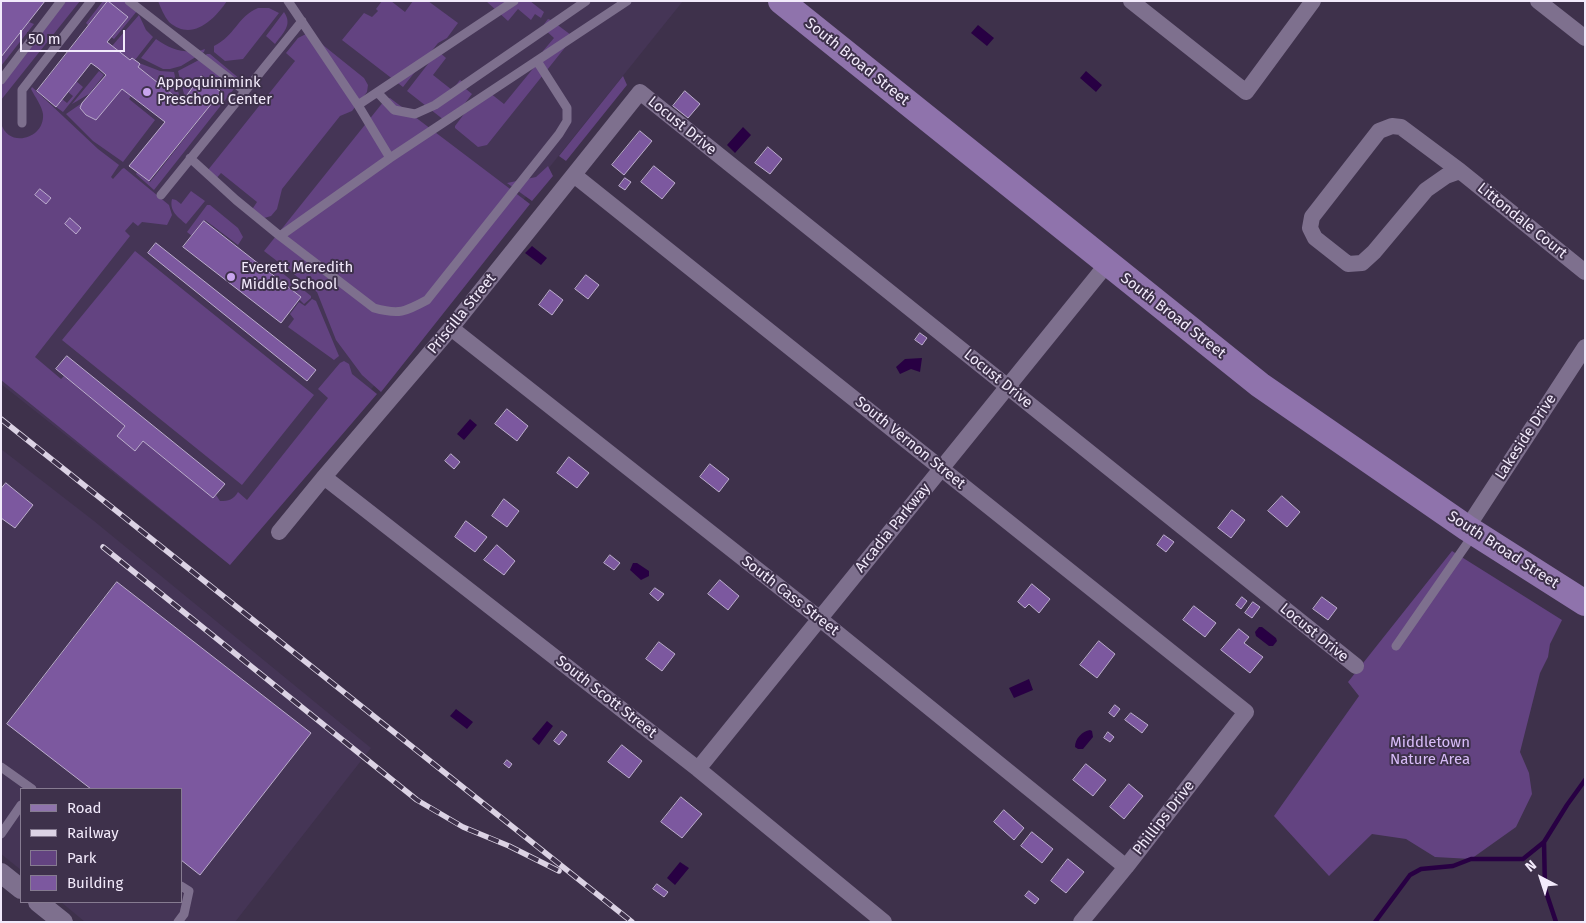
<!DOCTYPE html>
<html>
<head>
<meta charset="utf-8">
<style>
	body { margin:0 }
	#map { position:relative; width:1586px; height:923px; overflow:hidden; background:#3e314b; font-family:"Fira Sans",sans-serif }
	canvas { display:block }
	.frame { position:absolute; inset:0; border:2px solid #f2eafb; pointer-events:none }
	.legend { position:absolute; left:20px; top:788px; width:162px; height:115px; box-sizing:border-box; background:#3e314b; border:1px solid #867b91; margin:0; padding:6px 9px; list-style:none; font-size:15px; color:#f2eafb }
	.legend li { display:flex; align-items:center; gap:10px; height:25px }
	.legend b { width:25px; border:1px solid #867b91 }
	.north { position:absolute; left:1516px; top:853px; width:50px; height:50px; -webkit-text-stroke:4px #3e314b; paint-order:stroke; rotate:320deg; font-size:14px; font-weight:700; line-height:20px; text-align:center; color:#f2eafb }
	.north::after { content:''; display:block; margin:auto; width:18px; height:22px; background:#f2eafb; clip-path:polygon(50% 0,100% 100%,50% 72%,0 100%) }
	.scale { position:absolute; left:20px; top:30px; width:105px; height:22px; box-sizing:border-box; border:2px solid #f2eafb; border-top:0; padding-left:6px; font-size:15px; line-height:18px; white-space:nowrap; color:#f2eafb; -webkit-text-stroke:4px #3e314b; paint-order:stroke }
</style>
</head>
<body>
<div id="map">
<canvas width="1586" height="923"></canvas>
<div class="frame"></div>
<ul class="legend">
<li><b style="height:6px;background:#8f73ac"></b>Road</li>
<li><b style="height:6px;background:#dbd2e4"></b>Railway</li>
<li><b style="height:14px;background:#634381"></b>Park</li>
<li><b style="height:14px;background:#7c589f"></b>Building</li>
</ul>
<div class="north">N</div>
<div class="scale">50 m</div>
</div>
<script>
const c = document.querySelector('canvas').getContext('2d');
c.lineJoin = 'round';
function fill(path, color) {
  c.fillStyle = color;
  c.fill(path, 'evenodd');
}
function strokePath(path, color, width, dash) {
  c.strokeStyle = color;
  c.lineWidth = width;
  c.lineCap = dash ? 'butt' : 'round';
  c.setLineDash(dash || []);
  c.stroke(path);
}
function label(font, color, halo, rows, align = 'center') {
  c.font = font + ' "Fira Sans",sans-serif';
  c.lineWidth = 4;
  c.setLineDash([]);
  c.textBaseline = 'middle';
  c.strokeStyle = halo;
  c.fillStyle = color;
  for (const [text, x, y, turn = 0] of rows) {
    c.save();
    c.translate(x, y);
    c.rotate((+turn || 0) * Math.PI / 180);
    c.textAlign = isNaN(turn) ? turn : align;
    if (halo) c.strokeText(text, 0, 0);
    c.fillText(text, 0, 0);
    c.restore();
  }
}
fill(new Path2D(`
	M1 1H683L230 565 1 384Z
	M1 449 94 521 371 748 235 922H85L61 902H181V789H21V870L1 854Z`), '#453556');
fill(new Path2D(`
	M66 1H80L1 100V84Z
	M103 1H135L137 11 114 39 111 37 127 17 89 26 86 23Z
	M158 1H227C214 20 192 42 169 22 164 16 161 8 158 1Z
	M382 1H391L405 12 413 1H428L458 23 447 38 438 43 403 87 342 40 364 13 372 17 378 11 376 9Z
	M486 1H530L544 12 541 18 535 14 531 20 518 9 508 21Z
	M258 8H269L279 13 243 59 225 61 214 52V46C235 36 237 17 258 8Z
	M284 12C293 25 283 33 275 44L266 36Z
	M139 15 146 30 153 37 135 60 132 58 130 60 112 46Z
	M548 19 551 20 571 35V40L487 145 478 147 455 128V126L476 98 490 93 504 104 545 54 543 51 554 38 542 27Z
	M29 22 34 24 1 66V57Z
	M308 33 364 78 368 85 367 92 352 111 340 116 282 189 277 209 271 216 261 219 251 211 257 202 221 173 214 181 208 170 295 61 286 53 298 38Z
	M156 39C171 50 188 55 205 49L204 52 181 66 170 69H163L141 58Z
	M438 51 446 58 433 75 452 90 460 80 468 86 466 89 472 94 449 124 407 91Z
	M207 54H210L241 80 154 190 136 174 137 172 150 182 222 91 202 75 185 98 178 71 197 61Z
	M139 63 160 71 174 72 180 100 138 67 140 64Z
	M99 71 104 75 89 94 72 104Z
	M623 76 627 85 566 161 559 156Z
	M76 81 83 87 63 112 56 107 62 99 67 103 73 96 68 92Z
	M32 87 98 149 119 165 111 177 113 179 122 169 124 168 169 205 172 215 167 225 142 222 138 226 133 222 125 231 130 236 35 357 61 379 64 376 125 426 117 436 135 451 143 441 213 498 216 495 220 501C229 501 233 500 238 492L247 500 328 398 318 389 340 363 344 361 349 364 352 374 377 394 230 565 1 380V123C8 149 45 139 43 114 42 106 35 97 31 89Z
	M122 89 131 96 129 99 155 120 123 162 93 141 66 114 82 103 80 108 86 115 96 120Z
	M390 98 530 204 381 392 362 375 336 340 317 292 264 251 384 101Z
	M548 166 553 176 532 201 507 183 536 177Z
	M191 191 205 201 186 224C178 217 169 211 172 199L176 200 181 204Z
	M207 205H210L238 228 243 237 238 245 205 220 192 236 187 232Z
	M135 251 314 395 242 485 62 340Z
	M276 268 311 296V298L304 304 299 299 300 296 272 273Z
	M312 299 316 301 339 356 334 360 288 327 294 319 290 314 299 302 305 306Z
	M1452 551 1562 620 1550 644 1548 657 1540 673 1520 752 1529 773 1532 794 1516 827 1471 859 1435 857 1406 839 1372 834 1329 876 1274 816 1359 696 1348 682Z`), '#634381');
fill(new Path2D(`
	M978 25 994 38 987 46 971 33Z
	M1086 71 1102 85 1096 92 1080 78Z
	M743 127 751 135 735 153 727 145Z
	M532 246 547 258 541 265 525 253Z
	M922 358 920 372 911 369 900 374 896 367 905 359Z
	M470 419 477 425 464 440 457 434Z
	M633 563H637L649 571V576L641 580 630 570Z
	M1259 627H1262L1276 638 1277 641 1273 646H1269L1256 636 1255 632Z
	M1029 679 1033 690 1014 698 1009 688Z
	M456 709 473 722 467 729 450 716Z
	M547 721 553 726 539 745 532 739Z
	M1090 730 1092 731 1093 737 1083 749H1078L1075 747C1075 739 1082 731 1090 730Z
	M680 862 689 868 675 885 667 878Z`), '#280043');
strokePath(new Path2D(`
	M1544 842 1545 889 1556 922
	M1375 922 1410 875 1421 869 1453 866 1471 859H1523L1544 842 1567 805 1585 780`), '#280043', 4.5);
const building = new Path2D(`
	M1 1H45L1 57Z
	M108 1 128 17 107 42 111 45 130 60 132 58 139 63 140 64 138 67 182 102 201 76 221 92 149 181 129 166 165 122 122 89 96 120 86 115 80 108 82 103 106 75 98 68 91 63 56 107 37 91Z
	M685 91 700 104 688 118 673 106Z
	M640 131 652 141 624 175 612 165Z
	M768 147 782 159 770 174 755 163Z
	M654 166 675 183 662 199 641 182Z
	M625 178 631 182 625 190 619 186Z
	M40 189 51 198 46 204 35 195Z
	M70 218 81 228 76 234 65 224Z
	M204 221 301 297 281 323 183 247Z
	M156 243 316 370 307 381 148 253Z
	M586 275 599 285 588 299 575 289Z
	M550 290 563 300 552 315 539 305Z
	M920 333 927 338 922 345 915 340Z
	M67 356 225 484 213 498 143 441 135 451 117 436 125 426 56 369Z
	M507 409 528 426 517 441 495 424Z
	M451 454 460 462 454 469 445 461Z
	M569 457 589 473 577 488 557 473Z
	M710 464 729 479 719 492 700 477Z
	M6 483 33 505 15 528 1 518V489Z
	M1282 496 1300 512 1287 527 1268 511Z
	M504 499 519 511 507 527 492 516Z
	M1232 510 1245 520 1231 538 1218 528Z
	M466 521 487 537 475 552 455 537Z
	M1164 535 1174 542 1166 552 1157 545Z
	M497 545 515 561 504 575 484 560Z
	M610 555 620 563 614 570 604 563Z
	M720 580 739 596 728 610 708 594Z
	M117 582 311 733 200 875 181 860V789H91L7 724Z
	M1032 584 1050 599 1039 613 1029 604 1025 608 1018 602Z
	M655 588 664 594 658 601 650 594Z
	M1242 597 1247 601 1241 609 1236 605Z
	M1322 597 1337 608 1328 620 1313 609Z
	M1253 602 1260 607 1252 618 1245 613Z
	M1194 606 1216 623 1205 637 1183 620Z
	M1239 629 1249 637 1244 643 1263 657 1250 673 1221 650Z
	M1099 641 1115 654 1097 678 1080 665Z
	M659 642 675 654 662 671 646 659Z
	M1115 705 1120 709 1114 717 1109 713Z
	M1131 713 1148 725 1142 733 1125 720Z
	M562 731 567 735 559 745 554 741Z
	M1108 732 1114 737 1110 742 1104 738Z
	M622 745 642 761 629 778 608 762Z
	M507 760 512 764 509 768 504 764Z
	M1086 764 1106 780 1093 796 1073 780Z
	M1129 784 1143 796 1124 819 1110 807Z
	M681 797 702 814 682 838 661 822Z
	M1004 810 1024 828 1014 840 994 822Z
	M1032 832 1053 849 1042 863 1021 846Z
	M1068 859 1084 872 1066 893 1051 881Z
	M657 884 668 892 664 897 653 889Z
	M1029 891 1039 899 1035 904 1025 896Z`);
fill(building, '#7c589f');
strokePath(building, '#bcadcd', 1);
strokePath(new Path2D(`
	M129 1 245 91
	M288 1 358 105 390 158 627 1
	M1 80 61 1
	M378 93 394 110 415 114 435 105 586 1
	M358 105 514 1
	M22 123V90L91 1
	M190 158 236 200 280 236 390 158
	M161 195 302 21
	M280 236 374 308C399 315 405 312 427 300L559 134 567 121V108L537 61
	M1396 646 1473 535
	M1 767 32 789
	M1 834 21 805
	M178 922 184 914 189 891 181 886`), '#7e708e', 9);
strokePath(new Path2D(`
	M1131 1 1246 92 1313 1
	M1538 1 1585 38
	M1460 171 1446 176 1426 190 1374 252 1362 263 1348 264 1315 238 1310 228 1312 217 1379 131 1392 126 1401 127 1460 171 1585 272
	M574 175 1246 712 1126 867 1081 922
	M451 328 820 619 1126 867
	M324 477 698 769 884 922
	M1467 528 1585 347
	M279 532 324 477 451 328 640 92 1356 666
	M698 769 1107 264`), '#7e708e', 16);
strokePath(new Path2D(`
	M1 873 21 889
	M38 902 63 922`), '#7e708e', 20);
strokePath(new Path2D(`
	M781 1 1260 385 1467 528 1585 603`), '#8f73ac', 26);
const rail = new Path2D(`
	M1 419 632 922
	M103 547 417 800 463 827 509 846 559 871`);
strokePath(rail, '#dbd2e4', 5.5);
strokePath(rail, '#3e314b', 4, [11]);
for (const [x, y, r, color] of [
	[147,92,5,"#c9a5ee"],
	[231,277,5,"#c9a5ee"]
]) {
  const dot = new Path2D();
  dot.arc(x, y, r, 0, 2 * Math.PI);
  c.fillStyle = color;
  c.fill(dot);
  strokePath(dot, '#3e314b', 2);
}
label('15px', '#f2eafb', '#3e314b', [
	["South Broad Street",857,62,39],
	["Locust Drive",682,126,39],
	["Littondale Court",1522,221,39],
	["Priscilla Street",462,314,-51],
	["South Broad Street",1173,316,38],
	["Locust Drive",998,379,39],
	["Lakeside Drive",1526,437,-57],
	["South Vernon Street",910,443,39],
	["Arcadia Parkway",893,528,-51],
	["South Broad Street",1503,550,33],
	["South Cass Street",790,596,38],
	["Locust Drive",1314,633,39],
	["South Scott Street",606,697,38],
	["Phillips Drive",1164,818,-52]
]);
label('15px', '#f2eafb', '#3e314b', [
	["Appoquinimink",157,83],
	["Preschool Center",157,100],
	["Everett Meredith",241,268],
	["Middle School",241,285]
], 'left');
label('15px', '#d9bdf9', '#3e314b', [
	["Middletown",1430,743],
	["Nature Area",1430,760]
]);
</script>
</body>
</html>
